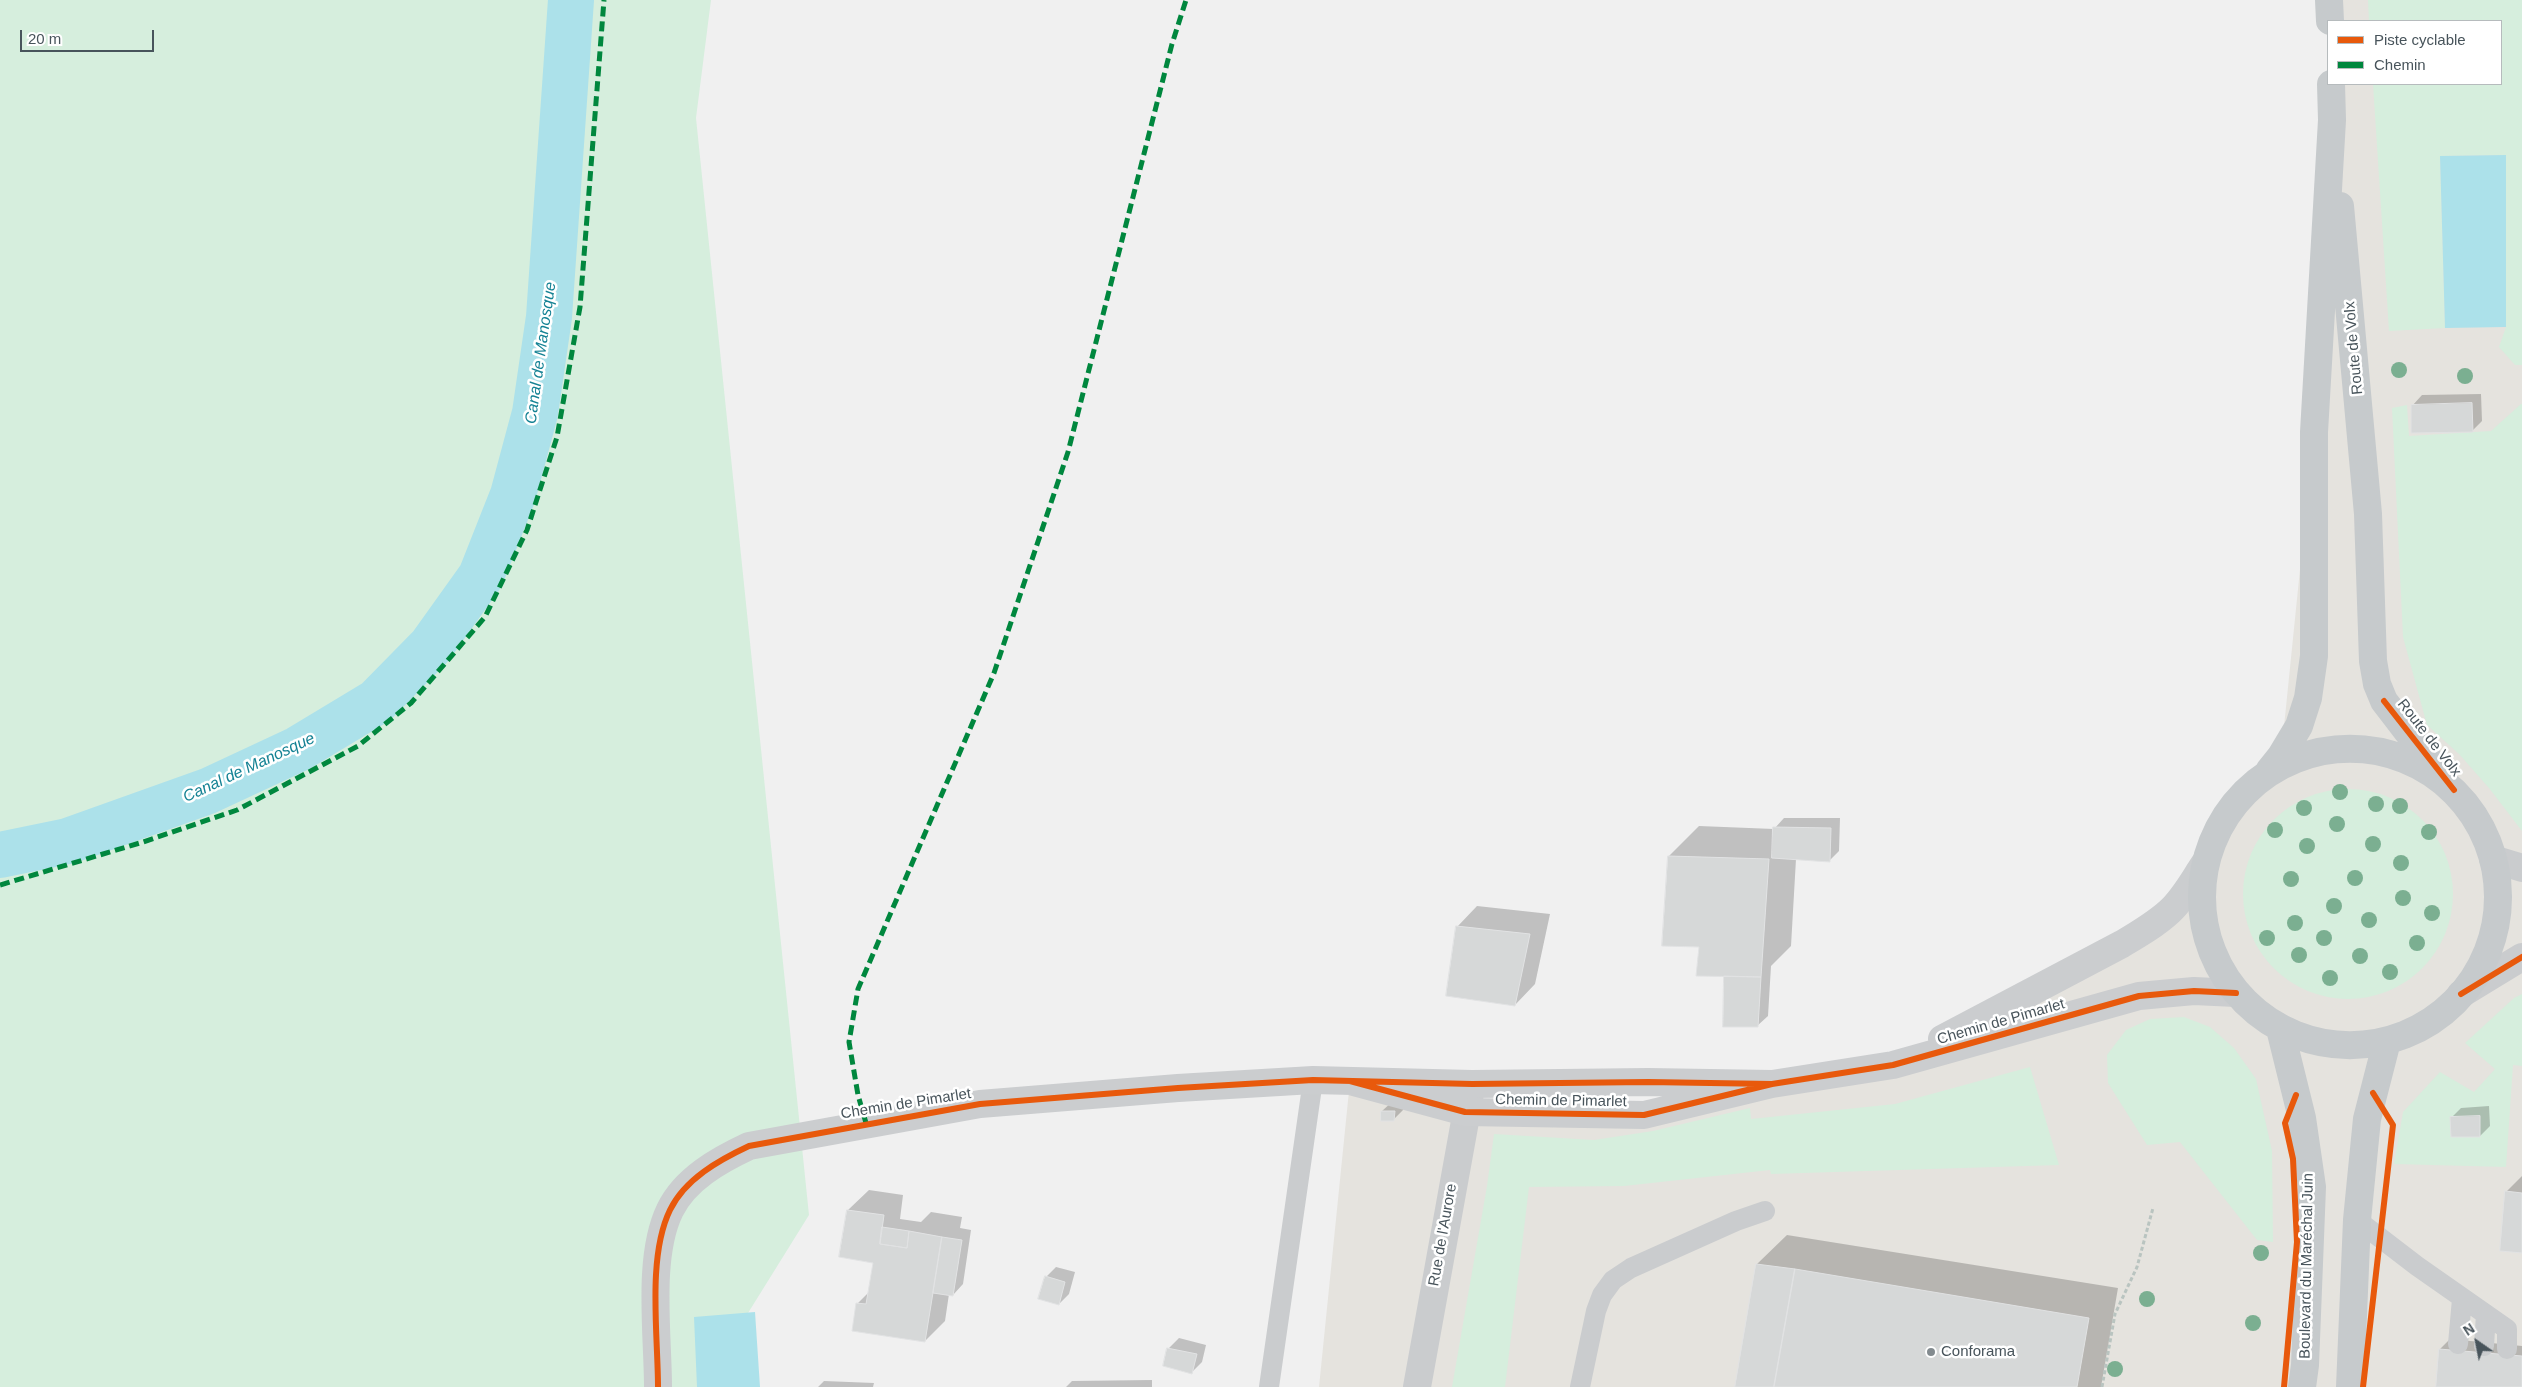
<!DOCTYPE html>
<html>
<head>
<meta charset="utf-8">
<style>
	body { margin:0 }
	#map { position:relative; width:2522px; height:1387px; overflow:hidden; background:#f0f0f0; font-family:Arial,sans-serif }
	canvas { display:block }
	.legend { position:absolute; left:2327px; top:20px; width:175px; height:65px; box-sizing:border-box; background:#fff; border:1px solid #b6bbbd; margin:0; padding:6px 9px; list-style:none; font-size:15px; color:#48545b }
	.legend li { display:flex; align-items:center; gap:10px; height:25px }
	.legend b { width:25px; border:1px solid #b6bbbd }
	.north { position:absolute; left:2452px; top:1317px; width:50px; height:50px; -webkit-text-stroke:4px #fff; paint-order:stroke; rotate:327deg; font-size:14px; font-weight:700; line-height:20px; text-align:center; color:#48545b }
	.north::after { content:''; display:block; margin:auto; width:18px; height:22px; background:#48545b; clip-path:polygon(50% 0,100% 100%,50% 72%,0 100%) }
	.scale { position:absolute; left:20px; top:30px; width:134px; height:22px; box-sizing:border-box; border:2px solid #48545b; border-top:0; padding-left:6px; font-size:15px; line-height:18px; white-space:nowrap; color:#48545b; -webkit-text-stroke:4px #fff; paint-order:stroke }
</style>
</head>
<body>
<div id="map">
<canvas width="2522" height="1387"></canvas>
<ul class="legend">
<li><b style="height:6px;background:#e8590c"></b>Piste cyclable</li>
<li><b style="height:6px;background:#00873e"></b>Chemin</li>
</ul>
<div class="north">N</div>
<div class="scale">20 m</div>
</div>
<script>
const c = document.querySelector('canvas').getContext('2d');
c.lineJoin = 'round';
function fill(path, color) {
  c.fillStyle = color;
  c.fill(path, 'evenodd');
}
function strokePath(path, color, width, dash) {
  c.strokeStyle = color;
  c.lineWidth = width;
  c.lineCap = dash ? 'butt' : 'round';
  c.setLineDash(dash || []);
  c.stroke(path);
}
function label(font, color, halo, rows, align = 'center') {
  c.font = font + ' Arial,sans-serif';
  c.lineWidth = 5;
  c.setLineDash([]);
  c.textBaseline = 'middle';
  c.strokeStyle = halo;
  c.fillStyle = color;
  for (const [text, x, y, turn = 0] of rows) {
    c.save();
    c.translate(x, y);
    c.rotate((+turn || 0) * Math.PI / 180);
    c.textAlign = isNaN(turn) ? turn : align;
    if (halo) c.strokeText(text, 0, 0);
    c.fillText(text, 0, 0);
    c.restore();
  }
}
fill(new Path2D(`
	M2329 0H2522V1387H1319L1350 1081 1465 1112 1644 1115 1893 1065 2122 944 2205 863 2265 776 2281 756 2314 432 2331 84H2501V21H2330Z`), '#e5e3de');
fill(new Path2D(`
	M0 0H711L696 118 809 1215 702 1387H0Z
	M2368 0H2522V365H2515L2499 347 2506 327V155L2440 156 2445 328 2389 331 2373 84H2501V21H2369Z
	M2521 404H2522V831L2489 788 2459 754 2427 725 2403 637 2392 408 2407 405 2409 436 2491 431Z
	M2243 894a105 105 0 1 1 210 0a105 105 0 1 1-210 0Z
	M2522 994V1066L2513 1065 2506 1167 2394 1164 2403 1112 2440 1072 2474 1092 2495 1069 2465 1043 2514 998Z
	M2184 1017 2210 1027 2234 1048 2256 1079 2272 1151 2273 1242 2257 1240 2180 1142 2147 1145 2108 1083 2107 1055 2126 1030 2150 1019Z
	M2030 1067 2059 1165 1771 1174 1770 1170 1624 1186 1529 1187 1505 1387H1452L1487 1186 1494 1134 1594 1140 1653 1131 1750 1108 1751 1119 1895 1104Z`), '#d6eedd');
fill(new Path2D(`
	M2506 155V327L2445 328 2440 156Z
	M755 1312 760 1387H697L694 1317Z`), '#ace1ea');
fill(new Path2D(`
	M2481 394 2482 421 2472 431 2412 406 2422 395Z
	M1784 818H1840L1839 851 1829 861 1796 859 1791 946 1771 966 1768 1016 1757 1026 1726 975 1701 945 1669 856 1699 826 1774 829Z
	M1477 906 1550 914 1535 984 1515 1005 1457 927Z
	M1393 1101H1404L1403 1110 1393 1120 1382 1111Z
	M2489 1106 2490 1126 2480 1136 2451 1118 2461 1108Z
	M2522 1176V1252L2506 1192Z
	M869 1190 903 1195 900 1219 921 1222 931 1212 962 1217 960 1228 971 1230 963 1284 953 1295 949 1294 945 1321 925 1341 858 1303 870 1291 874 1262 848 1210Z
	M1787 1235 2118 1288 2101 1387H1737L1757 1264Z
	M1056 1267 1075 1272 1069 1294 1059 1304 1046 1277Z
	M1179 1338 1206 1345 1202 1362 1192 1372 1169 1348Z
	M2450 1339 2522 1346V1387L2440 1349Z
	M1152 1380V1387H1066L1072 1381Z
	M824 1381 874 1383 873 1387H818Z`), '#0003');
strokePath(new Path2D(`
	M0 855 68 841 208 791 298 749 376 702 431 646 481 576 513 495 535 413 549 317 571 0`), '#ace1ea', 46);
const building = new Path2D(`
	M2472 403 2473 432 2411 433V405Z
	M1773 827 1831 828 1830 862 1772 858Z
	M1668 856 1769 859 1761 977 1696 976 1699 947 1662 946Z
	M1456 926 1530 934 1515 1006 1446 996Z
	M1724 976 1761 977 1758 1027H1723Z
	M1381 1111H1395L1394 1121H1381Z
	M2480 1116V1137H2451L2450 1117Z
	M2505 1191 2522 1193V1253L2500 1251Z
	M847 1210 884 1215 880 1244 907 1248 909 1231 942 1237 925 1342 852 1331 856 1303 866 1304 873 1263 839 1257Z
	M882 1227 909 1231 907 1248 880 1244Z
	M942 1237 962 1240 953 1296 933 1293Z
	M1756 1264 1795 1269 1774 1387H1735Z
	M1795 1269 2089 1318 2077 1387H1774Z
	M1045 1276 1065 1282 1059 1305 1038 1299Z
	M1167 1348 1197 1354 1192 1374 1163 1366Z
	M2439 1349 2522 1356V1387H2436Z`);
fill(building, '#d6d8d8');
strokePath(building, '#e1e2e3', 1);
strokePath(new Path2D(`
	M2102 1387 2115 1314 2137 1267 2153 1208`), '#b9c4c0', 3, [4, 2.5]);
strokePath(new Path2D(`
	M2357 1220 2417 1266 2507 1329V1349
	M2458 1344 2462 1299
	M2484 1346 2486 1314
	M1269 1387 1313 1080
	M1580 1387 1596 1311 1602 1295 1613 1280 1631 1268 1736 1221 1765 1211`), '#caccce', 20);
strokePath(new Path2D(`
	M2493 859 2522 868
	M2461 994 2522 957
	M1417 1387 1471 1088`), '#caccce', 28);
strokePath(new Path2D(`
	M1942 1039 2122 944C2139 934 2156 924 2170 911 2185 897 2194 879 2205 863
	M1772 1084 1893 1065 2139 996 2194 991 2236 993
	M658 1387C658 1335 647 1257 670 1210 685 1179 719 1160 749 1146L980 1104 1178 1088 1313 1080 1472 1084 1648 1082 1772 1084 1644 1115 1465 1112 1350 1081`), '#cbcdcf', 28);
strokePath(new Path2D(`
	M2329 0 2330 21
	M2340 206 2368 514 2373 661 2377 684 2384 701 2440 774
	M2202 897a148 148 0 1 1 296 0a148 148 0 1 1-296 0Z
	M2269 771 2281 756 2299 726 2308 698 2314 656V432L2332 120 2331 84
	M2280 1029 2302 1118 2312 1187 2305 1365 2302 1387
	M2350 1387 2357 1220 2367 1119 2387 1041`), '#c6cacc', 28);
strokePath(new Path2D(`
	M0 885 143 842 237 810 358 746 411 703 485 617 527 530 557 437 580 307 604 0
	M866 1123 858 1095 849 1042 858 989 994 673 1068 452 1172 44 1186 0`), '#00873e', 5, [10, 5]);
strokePath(new Path2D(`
	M2384 701 2454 790
	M2461 994 2522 957
	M1772 1084 1893 1065 2139 996 2194 991 2236 993
	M658 1387C658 1335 647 1257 670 1210 685 1179 719 1160 749 1146L980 1104 1178 1088 1313 1080 1472 1084 1648 1082 1772 1084 1644 1115 1465 1112 1350 1081
	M2284 1387 2297 1242 2293 1159 2285 1123 2296 1095
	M2363 1387 2393 1125 2373 1093`), '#e8590c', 6);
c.fillStyle = '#7baf91';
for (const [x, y] of [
	[2399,370],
	[2465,376],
	[2340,792],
	[2376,804],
	[2400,806],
	[2304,808],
	[2337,824],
	[2275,830],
	[2429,832],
	[2373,844],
	[2307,846],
	[2401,863],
	[2355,878],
	[2291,879],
	[2403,898],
	[2334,906],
	[2432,913],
	[2369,920],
	[2295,923],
	[2267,938],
	[2324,938],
	[2417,943],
	[2299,955],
	[2360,956],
	[2390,972],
	[2330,978],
	[2261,1253],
	[2147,1299],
	[2253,1323],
	[2115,1369]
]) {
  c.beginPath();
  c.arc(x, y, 8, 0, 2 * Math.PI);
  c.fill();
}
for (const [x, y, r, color] of [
	[1931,1352,5,"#838b8f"]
]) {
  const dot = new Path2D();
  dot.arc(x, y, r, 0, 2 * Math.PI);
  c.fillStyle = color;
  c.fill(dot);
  strokePath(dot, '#fff', 2);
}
label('15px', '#48545b', '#fff', [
	["Route de Volx",2354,348,-95],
	["Route de Volx",2429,738,52],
	["Chemin de Pimarlet",2001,1022,-16],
	["Chemin de Pimarlet",1561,1101,1],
	["Chemin de Pimarlet",906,1104,-9],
	["Rue de l'Aurore",1443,1235,-80],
	["Boulevard du Maréchal Juin",2307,1266,-89]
]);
label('15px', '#48545b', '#fff', [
	["Conforama",1941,1352]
], 'left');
label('italic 16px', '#148294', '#fff', [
	["Canal de Manosque",541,353,-82],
	["Canal de Manosque",249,768,-25]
]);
</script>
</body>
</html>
